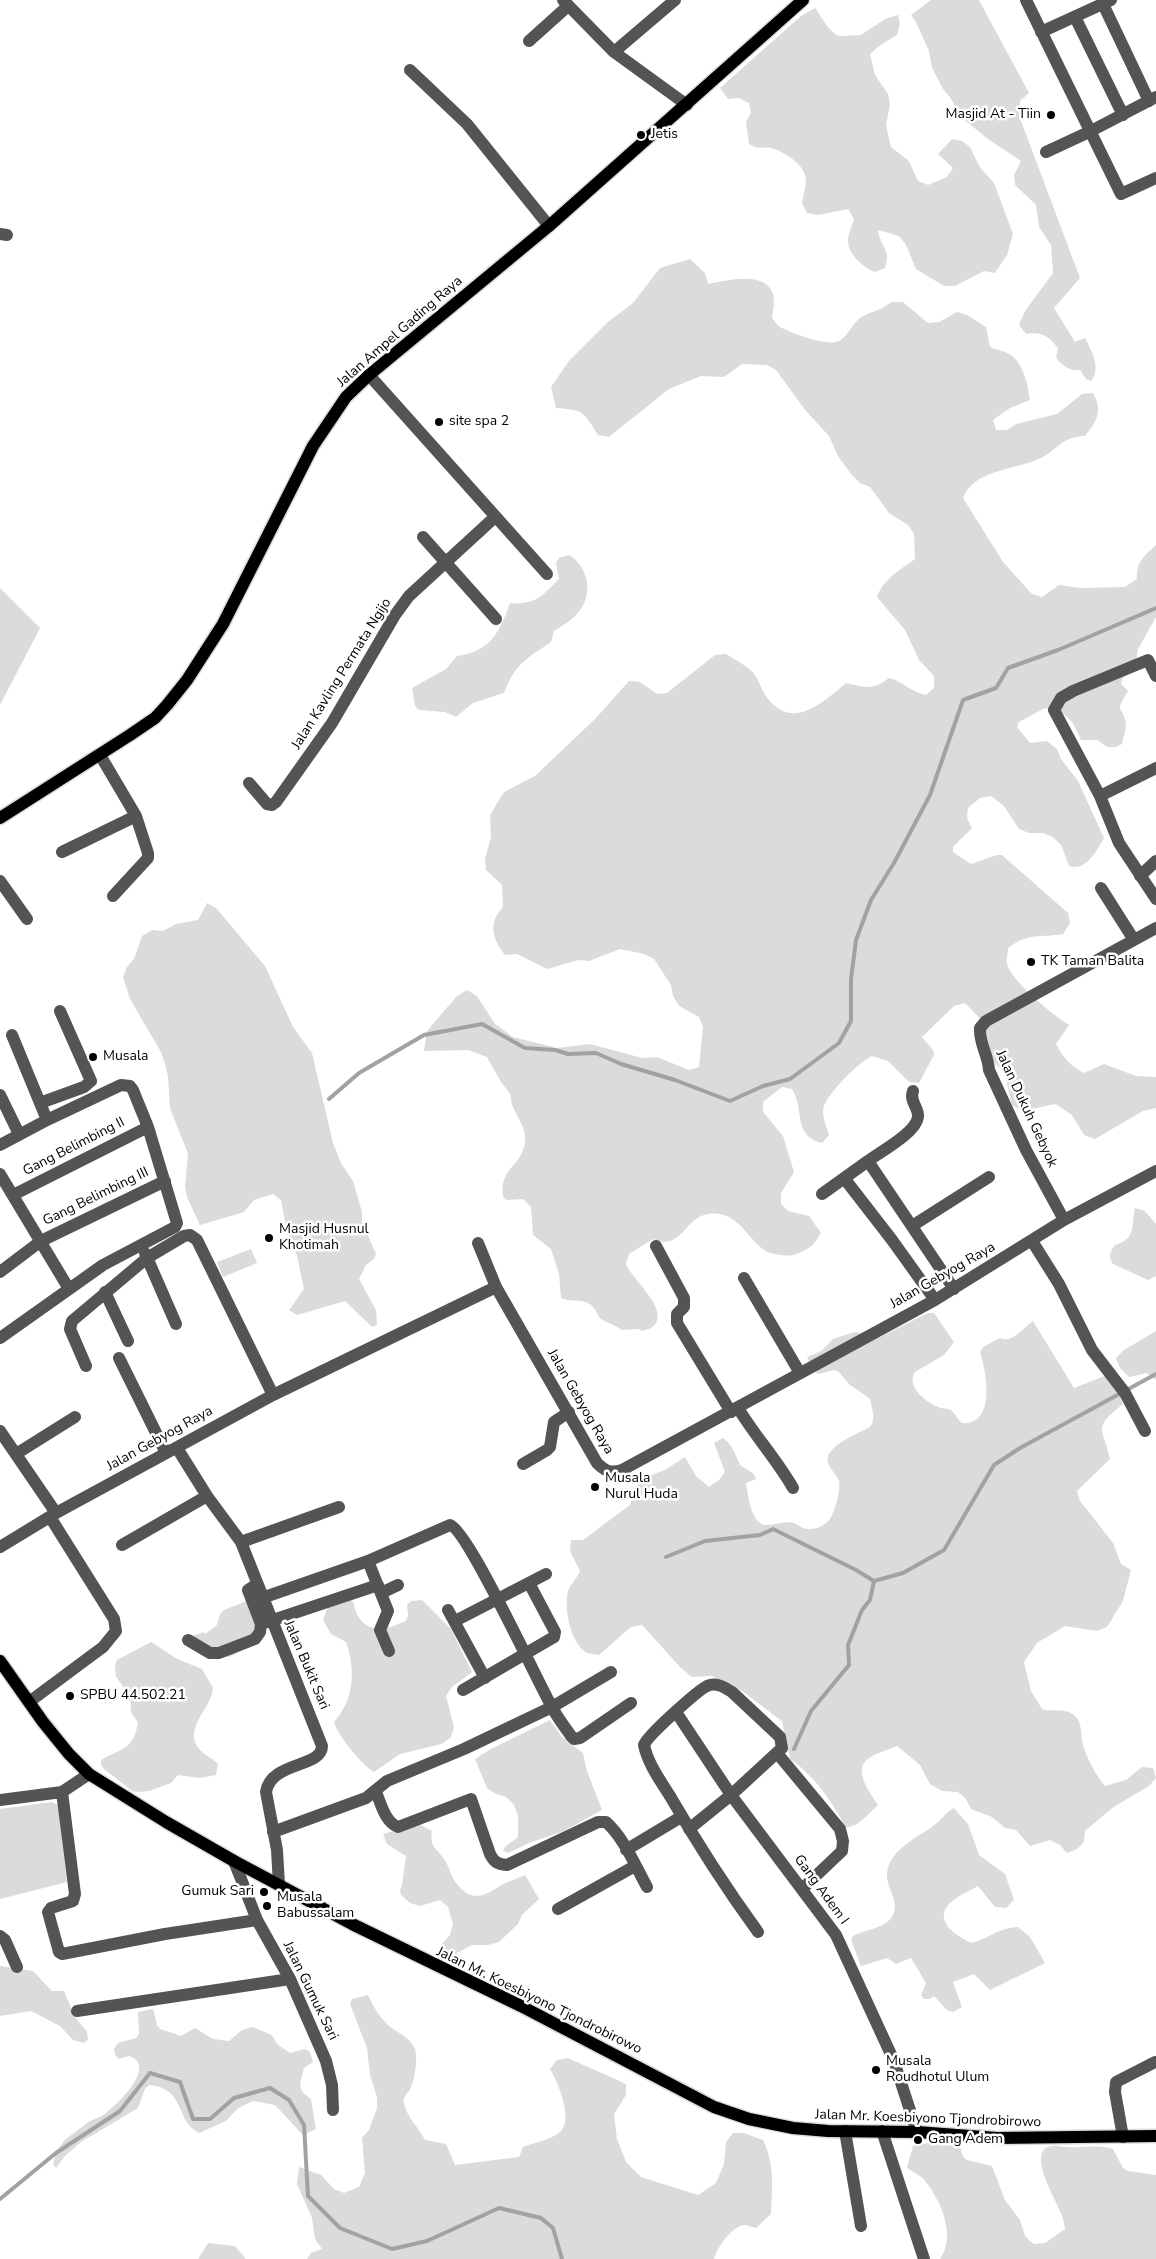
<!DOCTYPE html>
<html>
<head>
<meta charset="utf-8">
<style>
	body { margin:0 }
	canvas { display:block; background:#fff }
</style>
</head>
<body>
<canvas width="1156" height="2259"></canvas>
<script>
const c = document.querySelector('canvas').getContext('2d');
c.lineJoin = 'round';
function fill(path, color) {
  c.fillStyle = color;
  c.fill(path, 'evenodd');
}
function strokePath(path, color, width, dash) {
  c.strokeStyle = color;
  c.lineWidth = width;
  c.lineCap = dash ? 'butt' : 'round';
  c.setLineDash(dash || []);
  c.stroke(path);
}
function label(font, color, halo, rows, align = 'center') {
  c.font = font + ' "Nunito Sans",sans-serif';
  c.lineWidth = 5;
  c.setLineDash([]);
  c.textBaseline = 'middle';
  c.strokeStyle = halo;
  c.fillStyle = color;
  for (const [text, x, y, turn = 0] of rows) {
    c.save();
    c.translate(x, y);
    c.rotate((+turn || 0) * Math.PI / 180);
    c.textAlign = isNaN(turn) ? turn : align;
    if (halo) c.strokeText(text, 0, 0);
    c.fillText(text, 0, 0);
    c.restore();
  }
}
fill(new Path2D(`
	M931 0H979L1029 93 1020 101V118L1080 278 1054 308 1075 342 1085 338C1091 350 1102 368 1091 381L1086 379 1080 370C1069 371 1063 366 1056 358L1058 348C1049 336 1041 331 1026 334L1019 325 1025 311 1053 273 1051 245 1039 227 1036 205 1015 185 1014 175 1021 161 988 139 962 118 950 97 943 89 932 68 929 51 915 20 911 15Z
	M815 8C821 16 832 37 841 36 848 36 854 35 861 35L885 19 898 15 900 24 897 35 879 46 870 54 875 75 888 94 890 104 886 125 891 147 909 161 918 181 928 185 947 177 953 168 938 154 952 139 962 141 970 147 979 166 994 183 1013 234 1007 255 995 273 984 271 955 286H944L916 269 906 245 899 236 878 230C879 246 892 249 885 268L875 272C863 267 847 254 848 239 849 232 852 225 854 219L848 209 818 215 807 213 802 203C803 196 806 187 806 180 805 164 785 152 771 148 761 146 761 151 749 144L746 122 751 113 749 103 739 98 728 99 720 88 801 16Z
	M690 259 705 273 708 284C727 281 765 270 773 294 775 301 773 311 772 318 775 321 777 325 780 327 791 333 828 347 839 341 849 335 852 324 860 318 870 311 882 311 891 302H903L928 323 939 322 957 312 967 315 986 327 990 347C996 350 1004 351 1009 354 1023 361 1028 386 1030 400L1010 408 993 420 996 430H1007L1016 424 1057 414 1082 394 1093 393C1103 411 1097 421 1085 436 1060 437 1058 450 1041 458 1016 470 974 469 963 498L1003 562 1032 594 1042 597 1059 585 1081 588 1125 587 1137 579C1136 562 1144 556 1156 545V617L1138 649 1136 664 1122 679 1121 684 1128 691C1113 715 1123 704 1126 724 1126 730 1123 739 1122 744 1111 750 1107 748 1098 740H1081C1071 718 1069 714 1045 708L1019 722 1017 727 1030 743 1047 741 1057 749 1061 759 1078 781 1104 838C1097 850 1086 872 1069 866L1061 845 1053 837 1043 833H1029L1019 829 1004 806 991 796 980 798 968 808 967 818 972 828 953 847V852L971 864 997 855H1002L1068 913 1070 923 1063 934C1040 938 1029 932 1008 948 1008 953 1006 959 1007 964 1012 982 1053 1015 1069 1025L1056 1044C1063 1057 1070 1066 1084 1073L1104 1064 1136 1076 1156 1077V1108L1143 1111 1095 1139 1084 1135 1072 1115 1056 1104C1042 1106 1024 1114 1012 1105L1004 1072 980 1048 984 1023 965 1003 954 1006 922 1037 933 1050 934 1055 919 1083 909 1082 888 1061 872 1056C859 1062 823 1097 823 1111 823 1119 827 1128 829 1135L822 1143C792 1136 805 1109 792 1089L782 1087 763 1102V1112L783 1136 794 1172 781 1193V1204L788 1211 809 1216 821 1233C814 1245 812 1247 799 1253 792 1256 789 1256 781 1255 776 1254 770 1254 766 1251 749 1241 741 1217 719 1214 683 1209 686 1253 653 1239L629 1254 626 1264C631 1278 666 1306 656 1323 654 1328 647 1329 643 1331L638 1329 622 1330C615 1325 605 1322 601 1319 596 1314 595 1306 588 1303 580 1299 570 1302 561 1298L559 1274 551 1249 533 1235 531 1207 523 1199 507 1200 503 1197C499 1167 522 1167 525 1142 528 1125 509 1110 511 1095L501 1082 487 1057 468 1050 424 1051 427 1031 456 997 467 990 477 996 495 1024 513 1037 557 1048 590 1044 642 1058 657 1057 689 1070 699 1067 703 1027 699 1017 679 1006 673 996 671 985 654 959 644 954 620 949 589 961 578 960 547 969 517 954 505 955C492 938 488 923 503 907L502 885 486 870 485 859 491 837 490 815 504 792 535 776 596 718 629 681 640 682 657 694 667 693 715 655 726 654C735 660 748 666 754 674 759 680 761 688 765 695 791 732 820 705 846 683 865 687 872 691 889 678 903 681 912 693 926 695L934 688V676L919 660 905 630 877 597C883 579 900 570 915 559L914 534 908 525 889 513 870 487 860 483 851 474 838 456 829 436 806 411 776 370 767 365 742 364 724 377 701 376 669 389 609 437 598 435C583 411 584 410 556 408L551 387 569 361 608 322 633 303 660 268Z
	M569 555C590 568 594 597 576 615 570 622 561 626 554 631L551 642C526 659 515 664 504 693L473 703 456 717 445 712 419 710 415 706 412 688 446 669 457 656C490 652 500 632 510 603 536 605 542 596 559 579L556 563 559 558Z
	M0 588 40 628 0 705Z
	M207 903 216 908 265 966 293 1027 312 1053 333 1143 341 1163 353 1181 362 1212V1222L376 1254 374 1259 366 1265 359 1279 376 1310 377 1325 372 1327 345 1301 297 1315 289 1310 304 1289 297 1256 287 1232 281 1200 273 1194 254 1200 244 1212 200 1225 187 1197 185 1187 188 1154 170 1108 168 1076 165 1064 161 1052 130 999 123 977 127 967 134 959 142 936 152 930 163 931 176 924 198 920Z
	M1135 1208 1145 1211 1156 1224V1276L1148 1280 1113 1264C1108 1257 1110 1251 1115 1245 1137 1238 1131 1226 1135 1208Z
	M251 1249 257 1263 223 1277 217 1262Z
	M928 1313H934L954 1342 944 1355 915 1372C905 1387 928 1404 941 1408 945 1409 949 1408 952 1411 956 1415 958 1420 962 1423 997 1425 986 1371 980 1352L983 1347 1000 1338C1012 1344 1023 1328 1033 1321L1074 1388 1107 1375 1115 1384 1123 1404C1092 1429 1103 1426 1110 1459L1077 1491 1080 1501 1113 1543 1121 1564 1131 1570 1123 1601 1107 1627 1097 1631 1065 1626 1037 1643 1024 1662 1031 1691 1042 1709C1052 1712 1059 1709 1065 1711 1084 1716 1080 1731 1083 1745 1087 1759 1096 1775 1105 1786L1126 1780 1142 1767 1153 1768 1156 1778 1149 1786 1112 1808 1085 1831 1084 1842 1077 1849 1067 1853 1060 1845 1050 1840 1030 1846 1016 1830 1005 1828 992 1817 971 1809 966 1799 958 1792 942 1791 930 1784 920 1765 897 1746C888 1750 875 1753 868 1759 852 1770 871 1794 878 1805 869 1813 857 1829 845 1827 832 1801 815 1776 790 1759L782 1721 742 1691 712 1676 692 1677 681 1668 642 1625 631 1627 599 1655C595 1654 591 1654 587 1653 570 1643 564 1609 568 1591 570 1585 577 1578 580 1571L570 1551 571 1540H583L631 1504V1493L644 1478 665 1470 685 1457 696 1476 709 1487 719 1480 725 1472 714 1443 723 1438C733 1445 735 1454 740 1465L754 1474 756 1479 746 1483C748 1495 750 1515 760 1523 767 1529 783 1520 793 1523 800 1525 803 1530 811 1529 817 1529 827 1524 830 1519 835 1510 841 1491 839 1481 837 1473 823 1465 829 1454 837 1441 857 1434 870 1427 876 1419 872 1409 870 1399L849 1384 839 1372 834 1370 819 1374 814 1372 807 1357 821 1351 833 1339 855 1332 880 1337Z
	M1156 1331V1380L1146 1373 1129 1377 1120 1368 1116 1358 1124 1350Z
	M339 1600 353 1601C359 1633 381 1633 406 1621L408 1616 407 1605 411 1601 422 1600 451 1629 472 1672 452 1687 446 1696 454 1727 451 1737 442 1744 400 1754 374 1772C362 1765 338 1736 334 1722 354 1700 356 1670 346 1642L331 1634 323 1620 327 1609Z
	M247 1601C250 1608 255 1616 255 1624 255 1639 237 1660 221 1657L192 1636 205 1632 204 1635 217 1625 220 1614 224 1610Z
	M151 1642 177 1659 202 1669 213 1688C212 1708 185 1726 197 1746 202 1754 212 1758 218 1764L216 1775 199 1778 178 1775 171 1783 149 1791 138 1792 132 1791 104 1769 101 1765V1760C122 1748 133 1750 138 1723L131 1712 130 1696 116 1677 115 1665 117 1660Z
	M550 1720 562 1737 583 1753 587 1771 602 1810 564 1831 529 1843 508 1853 503 1851 505 1847 518 1837V1816L514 1805 506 1797 496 1794 487 1788 475 1759 491 1749Z
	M52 1802 58 1805 67 1882 0 1899V1809Z
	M954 1808 968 1824 979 1855 1005 1874 1014 1900 1006 1908 995 1907 978 1886C969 1891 958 1896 950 1903 932 1920 957 1937 972 1943 990 1938 998 1928 1018 1927L1030 1937 1045 1963 990 1990 974 1974 953 1982 962 2007 953 2012 947 2010 934 1996 930 1999H924L921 1995 926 1983 911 1958 896 1964 887 1958 861 1966 851 1940 853 1936C864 1930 887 1928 893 1915 900 1901 886 1888 887 1874 889 1848 920 1837 937 1823 943 1818 947 1811 954 1808Z
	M419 1824 432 1831C429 1850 439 1848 447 1864 450 1870 452 1879 457 1884 472 1903 484 1896 500 1886 508 1881 517 1879 525 1875L539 1899 522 1915 518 1924 499 1942 488 1945H472L457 1953 456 1959C447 1958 442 1954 439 1947L450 1935 453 1924 448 1907 440 1900 420 1906 410 1903 401 1895 400 1890 402 1885 406 1856 387 1844 383 1834Z
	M0 1966 33 1971 52 1991H64L75 2017 87 2032 88 2040 84 2043 73 2040 60 2026 31 2011 0 2016Z
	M368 1995C373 2006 378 2015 387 2024 397 2033 409 2036 415 2049 418 2057 415 2079 411 2087 409 2093 402 2096 404 2104 407 2117 419 2128 425 2140L446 2144 455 2165 519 2157 523 2147C534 2143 550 2140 560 2132 574 2120 558 2082 550 2069L557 2060 568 2058 626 2084V2095L614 2114 617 2139 626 2162 641 2177 698 2195 716 2183 724 2164 726 2142 733 2133H744L763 2140C775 2164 772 2189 771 2214L756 2228C752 2227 748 2225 744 2225 731 2227 717 2248 714 2259H307L311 2253 322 2249 315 2239 312 2218 297 2184 299 2167 321 2175 334 2189 344 2193 359 2187 365 2173 362 2138 369 2130 377 2108V2097L370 2075 367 2048 350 2004 352 1999Z
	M153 2009 157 2025 160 2029 181 2036 195 2028 213 2039 229 2041 242 2030 252 2027 272 2035 277 2044 290 2053 305 2049 310 2052 313 2062 304 2068C300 2086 296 2088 311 2099L316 2129 303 2135 275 2105 253 2101 238 2108 226 2121 199 2133C175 2121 186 2088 149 2085L145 2089 138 2108 81 2142 65 2156 56 2168 53 2164C56 2154 58 2147 65 2140 73 2133 82 2127 90 2121 96 2118 102 2117 107 2112 120 2102 157 2065 129 2056L119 2059 115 2055 114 2049 118 2043 136 2038 139 2034 138 2012Z
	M939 2141 956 2144 960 2147 963 2157 967 2160 992 2166 1005 2200 1020 2220 1025 2236 1029 2240 1034 2244 1045 2243 1065 2229C1064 2223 1063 2217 1060 2211 1055 2198 1026 2151 1051 2146 1056 2145 1062 2147 1067 2147 1083 2148 1097 2144 1113 2149L1123 2168 1128 2171 1156 2175V2259H940C956 2236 942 2203 926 2182 922 2176 913 2172 907 2168L913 2146Z
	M208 2243 235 2246 246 2259H198Z`), '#dbdbdb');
strokePath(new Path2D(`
	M329 1099 359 1073 424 1035 482 1024 525 1048 555 1050 568 1054 596 1053 621 1064 675 1080 730 1101 763 1086 790 1079 839 1043 851 1021V979L856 940 871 900 894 863 930 795 963 700 996 688 1008 668 1058 650 1156 608
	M666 1557 705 1541 760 1535 773 1529 856 1570 874 1581 903 1573 944 1550 994 1465 1020 1448 1156 1374
	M794 1749 811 1711 849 1665 848 1645 862 1610 870 1600 874 1581
	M0 2199 56 2153 120 2111 150 2073 180 2082 193 2119H210L234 2098 270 2088 289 2100 304 2125 308 2196 340 2228 392 2249 427 2241 499 2208 541 2218 553 2228 562 2259`), '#a2a2a2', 4);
const major = new Path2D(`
	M0 818 130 735 155 718 167 705 187 680 223 624 313 446 346 397 369 375 549 226 803 0
	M0 1661 43 1722 69 1754 89 1774 166 1822 234 1861 352 1924 521 2006 714 2107 749 2119 793 2128 828 2131 917 2132 997 2138 1156 2136`);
strokePath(major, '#dbdbdb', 15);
strokePath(new Path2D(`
	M563 0 614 52 687 105
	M1026 0 1121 194 1156 178
	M1103 4 1149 101
	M1075 17 1123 115
	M1041 32 1111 0
	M529 41 568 6
	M614 52 675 0
	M410 70 467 124 549 226
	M1046 152 1089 132 1156 97
	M0 234 7 235
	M369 375 547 574
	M423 537 496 619
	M1156 676 1148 660 1073 691 1061 698 1054 710 1100 796 1119 843 1156 899
	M100 755 136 816 148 853V858L113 896
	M249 783 267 804 272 805 276 802 332 723 395 615 409 596 495 517
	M1100 796 1156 768
	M62 852 136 816
	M1140 876 1156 861
	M0 881 27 919
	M1101 888 1134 940
	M12 1035 40 1103
	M913 1091C909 1102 919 1107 918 1117 916 1133 880 1152 868 1161L954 1289
	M0 1095 19 1134
	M0 1145 47 1120 40 1103 84 1087 91 1081 60 1011
	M0 1174 69 1289
	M844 1178 892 1240 935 1300
	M822 1194 868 1161
	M13 1195 148 1127
	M1064 1220 1026 1150 989 1070C988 1054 979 1044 980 1028L986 1021 1156 928
	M912 1226 989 1177
	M1032 1241 1059 1284 1092 1350 1125 1393 1145 1431
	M478 1243 496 1287
	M656 1246 684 1298V1307L677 1314V1323L731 1412
	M145 1253 176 1324
	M0 1272 41 1241 165 1181
	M744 1278 800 1373
	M105 1292 128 1341
	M0 1338 103 1265 175 1227 177 1223 148 1127 133 1090 130 1086 121 1085 47 1120
	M119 1358 166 1453
	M86 1366 70 1329 72 1321 147 1258 184 1236 190 1235 197 1240 273 1395
	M738 1408C755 1436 777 1460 793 1488
	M0 1431 56 1513
	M177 1448 207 1496 241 1542 322 1746C322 1768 271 1761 266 1792L277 1850 279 1885
	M16 1454 75 1417
	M523 1464 547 1450 550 1447 554 1422 569 1412
	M241 1542 339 1507
	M122 1545 207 1496
	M0 1547 56 1513 273 1395 496 1287 597 1463C606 1472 611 1473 622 1470L935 1300 1064 1220 1156 1171
	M368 1561 388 1611 380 1630 389 1651
	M257 1584 248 1590 261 1624
	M381 1593 398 1585
	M262 1598 368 1561 450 1525C468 1530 537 1681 552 1707 557 1717 564 1726 571 1736L574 1739 580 1738 631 1703
	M448 1610 485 1678
	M455 1621 546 1574
	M188 1640 210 1653H219L255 1639 260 1632 261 1624 378 1585
	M463 1690 554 1637 555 1632 529 1583
	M29 1702 103 1647 116 1631 114 1619 50 1517
	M676 1712 731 1795 836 1935 894 2061 917 2132
	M777 1753 840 1829 843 1841 842 1851 802 1889
	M89 1774 62 1792 75 1894 73 1901 51 1908 48 1912 59 1952 62 1954 165 1934 257 1920
	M376 1792C381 1804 385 1822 398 1827L471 1799 490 1854C494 1862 497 1864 507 1865L598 1822H606C624 1838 635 1865 647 1887
	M0 1800 62 1792
	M689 1829 731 1795 782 1748 780 1737 732 1692C724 1687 716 1682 707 1686 697 1691 647 1736 644 1745 648 1764 660 1780 670 1796 697 1843 726 1888 758 1932
	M273 1832 366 1798 387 1781 464 1749 552 1707 611 1672
	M626 1850 681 1817
	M234 1861 257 1920 290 1979 326 2061 332 2085 333 2110
	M558 1909 635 1866
	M0 1936 5 1940 17 1967
	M77 2011 290 1979
	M845 2131 861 2226
	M882 2131 924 2259
	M1123 2137 1115 2092 1116 2082 1155 2062`), '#545454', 12);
strokePath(major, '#000', 12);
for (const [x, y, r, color] of [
	[1051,115,5,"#000"],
	[641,135,5,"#000"],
	[439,422,5,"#000"],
	[1031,962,5,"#000"],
	[93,1057,5,"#000"],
	[269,1238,5,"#000"],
	[595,1487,5,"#000"],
	[70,1696,5,"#000"],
	[264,1892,5,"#000"],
	[267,1906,5,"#000"],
	[876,2070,5,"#000"],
	[918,2140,5,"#000"]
]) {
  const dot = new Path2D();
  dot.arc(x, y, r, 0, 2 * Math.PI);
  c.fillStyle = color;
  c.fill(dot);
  strokePath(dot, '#fff', 2);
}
label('14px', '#000', '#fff', [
	["Masjid At - Tiin",1041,115,"right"],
	["Jetis",651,135],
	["site spa 2",449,422],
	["TK Taman Balita",1041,962],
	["Musala",103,1057],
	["Masjid Husnul",279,1230],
	["Khotimah",279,1246],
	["Musala",605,1479],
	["Nurul Huda",605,1495],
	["SPBU 44.502.21",80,1696],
	["Gumuk Sari",254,1892,"right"],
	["Musala",277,1898],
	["Babussalam",277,1914],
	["Musala",886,2062],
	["Roudhotul Ulum",886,2078],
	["Gang Adem",928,2140]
], 'left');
label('14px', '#000', '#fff', [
	["Jalan Ampel Gading Raya",400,332,-41],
	["Jalan Kavling Permata Ngijo",342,674,-58],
	["Jalan Dukuh Gebyok",1026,1109,65],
	["Gang Belimbing II",74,1147,-27],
	["Gang Belimbing III",96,1197,-26],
	["Jalan Gebyog Raya",943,1276,-30],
	["Jalan Gebyog Raya",580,1402,60],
	["Jalan Gebyog Raya",160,1439,-29],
	["Jalan Bukit Sari",306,1665,67],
	["Gang Adem I",821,1890,54],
	["Jalan Gumuk Sari",310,1991,64],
	["Jalan Mr. Koesbiyono Tjondrobirowo",539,2001,26],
	["Jalan Mr. Koesbiyono Tjondrobirowo",928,2119,2]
]);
</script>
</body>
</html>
